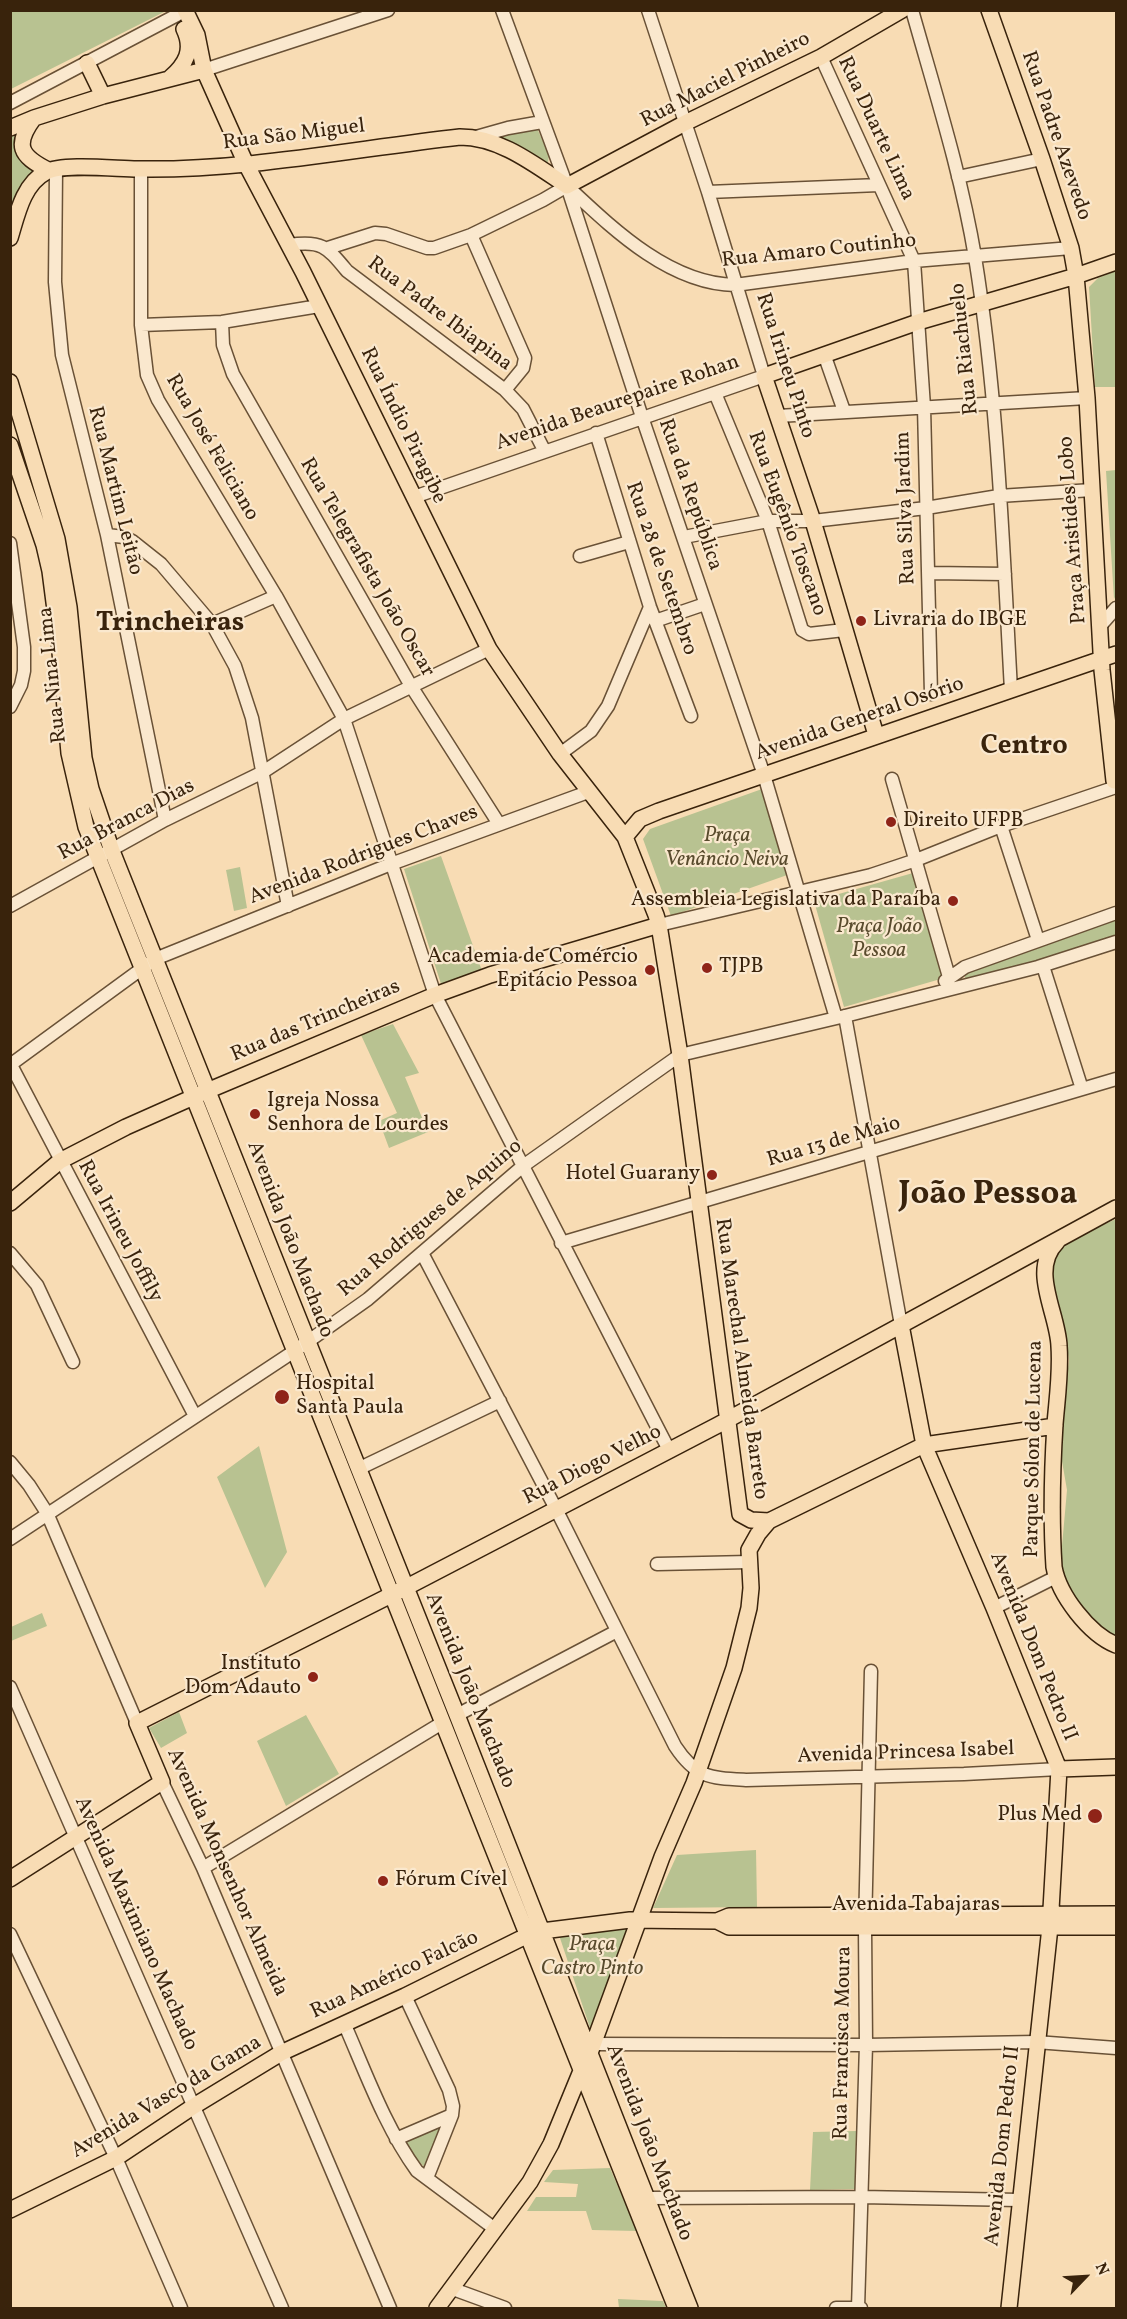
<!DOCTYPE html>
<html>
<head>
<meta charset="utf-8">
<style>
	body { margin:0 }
	#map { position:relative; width:1127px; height:2319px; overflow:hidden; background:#f8dcb4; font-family:Vollkorn,serif }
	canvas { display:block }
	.frame { position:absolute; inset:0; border:12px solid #39230c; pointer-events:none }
	.north { position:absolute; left:1055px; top:2247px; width:60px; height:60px; -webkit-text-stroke:4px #fae8ce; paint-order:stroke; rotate:65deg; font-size:16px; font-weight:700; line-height:24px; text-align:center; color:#39230c }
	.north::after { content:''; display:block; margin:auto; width:21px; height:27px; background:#39230c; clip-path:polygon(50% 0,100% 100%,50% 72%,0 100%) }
</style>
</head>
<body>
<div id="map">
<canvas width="1127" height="2319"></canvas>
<div class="frame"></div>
<div class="north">N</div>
</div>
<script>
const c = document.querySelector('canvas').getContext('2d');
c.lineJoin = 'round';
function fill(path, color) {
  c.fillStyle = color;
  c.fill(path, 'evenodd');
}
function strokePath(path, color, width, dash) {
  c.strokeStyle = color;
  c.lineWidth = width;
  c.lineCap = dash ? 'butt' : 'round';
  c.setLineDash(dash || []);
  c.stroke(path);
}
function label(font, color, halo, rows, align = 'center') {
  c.font = font + ' Vollkorn,serif';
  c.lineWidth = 4.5;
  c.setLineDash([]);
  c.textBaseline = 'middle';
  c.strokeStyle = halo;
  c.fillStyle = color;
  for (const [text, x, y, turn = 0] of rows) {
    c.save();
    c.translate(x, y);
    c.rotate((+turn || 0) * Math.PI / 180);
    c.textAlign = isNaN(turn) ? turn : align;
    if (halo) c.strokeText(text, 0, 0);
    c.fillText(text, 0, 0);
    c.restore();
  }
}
fill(new Path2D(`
	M11 10H166V11L11 89Z
	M536 126 549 155 548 162 544 164 502 140 498 135Z
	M21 128 37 171 11 225V137Z
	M1116 271V387H1095L1089 287 1098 278Z
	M1116 470V595L1114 599 1106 471Z
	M762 789 790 874 671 916 643 839 650 829Z
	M441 856 482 971 441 984 404 869Z
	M240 867 247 908 234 911 226 870Z
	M913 873 944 978 844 1007 814 901Z
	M1116 913V942L965 985V967Z
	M393 1024 419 1073 405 1077 428 1132 389 1148 379 1121 397 1113 361 1035Z
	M1116 1219V1641L1098 1633 1067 1590 1060 1568 1067 1490 1059 1444 1069 1360 1063 1321 1051 1287 1053 1259 1064 1243Z
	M259 1446 287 1552 265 1588 217 1477Z
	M42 1613 47 1626 11 1641V1627Z
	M179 1712 187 1733 161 1748 149 1728Z
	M306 1715 339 1774 286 1806 257 1741Z
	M756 1850 757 1907 653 1908 677 1855Z
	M629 1929 590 2028 559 1935Z
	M444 2122 426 2169 400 2140Z
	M856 2131 855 2189 810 2190 813 2132Z
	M610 2168 637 2231 592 2230 586 2211H527L536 2197H576L578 2184 544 2182 553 2170Z
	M618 2299 663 2301 666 2308H619Z`), '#b8c291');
const minor = new Path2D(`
	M502 10 567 186 642 417 764 775 836 1018
	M912 10C935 92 961 173 975 257 998 399 1003 546 1011 690
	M821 57 914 261 924 407 931 694
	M204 70 388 10
	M10 103 177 15
	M476 137 508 128 542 122
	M56 169 55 282 62 355 107 535 165 820
	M141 169V325L147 375 158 400 276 596 344 719 435 995 669 1450
	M958 177 1042 159
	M708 192 879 185
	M471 235 525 358 523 368 505 390
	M289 245C322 240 327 247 347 271L505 390 523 409 544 450
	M328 248 375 233 386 234 427 248H434L471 235 543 200 567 186C612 228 669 284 735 285L914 261 1071 248
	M222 322 223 345 233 374 411 686 499 824
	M141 325 222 322 319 306
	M824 354 844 411
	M715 393 768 521 802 630 809 634 844 630
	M778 416 1087 398
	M596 433 650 607 691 716
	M414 497 764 376 708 192 648 10
	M107 535 124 537 132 541 161 564 212 624 235 666 252 718 288 906
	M684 537 768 521H813L926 508 999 496 1092 490
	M10 543 24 647V671L21 685 10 707
	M580 556 629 542
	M930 573 1005 574
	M655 621 705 604
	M212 624 276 596
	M1101 625 1116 608
	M560 754 591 731 608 706 650 607
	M892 779 949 977
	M1001 826 1038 940
	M10 906 165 820 263 772 344 719 489 649
	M659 925 871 875 916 860 1001 826 1116 787
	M1043 966 1082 1089
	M945 981 965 967 1116 913
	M845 1016 901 1325
	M10 1065 155 959 391 864 588 792
	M11 1065 195 1416
	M561 1243 1116 1079
	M10 1253 37 1285 73 1362
	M422 1253 556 1509 675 1746C696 1778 710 1778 746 1780L964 1774 1059 1769
	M10 1462 29 1485 47 1513 137 1723
	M358 1469 500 1401
	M10 1539 293 1352 368 1299 523 1166 680 1055 845 1016 1038 967 1116 942
	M657 1564 749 1562
	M994 1608 1056 1577
	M10 1687 282 2308
	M457 1715 617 1631
	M162 1782 203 1868 390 2308
	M203 1868 442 1723
	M10 1934 116 2158 181 2308
	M405 1996 449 2090 453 2106 452 2115 427 2178
	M344 2023C366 2073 385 2127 417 2171L495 2229
	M593 2044 866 2045 1036 2042 1116 2048
	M396 2139 452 2115
	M647 2198 861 2197 1019 2200
	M453 2289 505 2308
	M836 2308H861
	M858 2308 866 2045 865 1928 871 1671`);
const major = new Path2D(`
	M185 10 197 35 204 70 246 164 303 272 489 649 560 754 625 837 656 915 659 925 680 1055 740 1514 751 1520 769 1521
	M989 10 1042 159 1071 248 1076 276 1087 398 1102 670 1114 781
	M87 63 103 96
	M170 78C186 64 194 50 184 29
	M34 118C14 145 20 156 48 170
	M10 128 34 118 103 96 204 70
	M10 238C17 215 23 184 46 172 63 163 117 169 137 169 245 171 353 149 460 137 500 137 535 165 567 186L685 123 821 57 902 10
	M10 382 57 539 69 607 84 758 91 789 112 851 457 1715 690 2308
	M10 445 44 545 50 571 59 641 69 753 86 827 676 2308
	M876 735 813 521 764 376 918 322 1076 276 1116 262
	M625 837 640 819 659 811 1116 654
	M10 1203 60 1161 126 1127 207 1091 435 995 490 975 659 925
	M1057 1242C1029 1270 1058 1313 1059 1346 1061 1372 1057 1399 1055 1424 1052 1472 1051 1520 1054 1567 1059 1595 1089 1634 1116 1645
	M901 1325 924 1445 994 1608 1059 1769 1050 1927 1009 2308
	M1059 1769 1116 1767
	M10 1879 162 1782 137 1723 405 1588 718 1425 1116 1208
	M717 1921 729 1927H1116
	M590 2053 662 1857 694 1783 734 1668 749 1608 751 1588 749 1550 758 1534 769 1521 924 1445 1055 1426
	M10 2210 116 2158 194 2106 281 2053 405 1996 520 1939 542 1931 630 1920 717 1921 729 1916 1116 1914
	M437 2308 530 2182 551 2144 581 2071`);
strokePath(minor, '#695136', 15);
strokePath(major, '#39230c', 18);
strokePath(minor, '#fae8ce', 12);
strokePath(major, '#f8dcb4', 15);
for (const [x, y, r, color] of [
	[861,621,6,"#8f2418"],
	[891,822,6,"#8f2418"],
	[953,901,6,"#8f2418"],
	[707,968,6,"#8f2418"],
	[650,970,6,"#8f2418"],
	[255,1114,6,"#8f2418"],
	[712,1175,6,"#8f2418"],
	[282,1397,8,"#8f2418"],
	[313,1677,6,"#8f2418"],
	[1095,1816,8,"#8f2418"],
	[383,1881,6,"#8f2418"]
]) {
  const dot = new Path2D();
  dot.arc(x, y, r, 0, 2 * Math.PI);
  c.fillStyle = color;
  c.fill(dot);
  strokePath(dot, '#fae8ce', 2);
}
label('21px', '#39230c', '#fae8ce', [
	["Rua Maciel Pinheiro",726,81,-27],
	["Rua Duarte Lima",875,129,65],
	["Rua São Miguel",294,136,-7],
	["Rua Padre Azevedo",1055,136,71],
	["Rua Amaro Coutinho",819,252,-6],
	["Rua Padre Ibiapina",439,315,37],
	["Rua Riachuelo",966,349,-96],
	["Rua Irineu Pinto",784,366,72],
	["Avenida Beaurepaire Rohan",618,404,-19],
	["Rua Índio Piragibe",402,426,64],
	["Rua José Feliciano",211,448,60],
	["Rua Martim Leitão",114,491,76],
	["Rua da República",689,495,71],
	["Rua Silva Jardim",907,508,-92],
	["Rua Eugênio Toscano",786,524,70],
	["Praça Aristides Lobo",1074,530,-94],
	["Rua Telegrafista João Oscar",366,568,60],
	["Rua 28 de Setembro",660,569,71],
	["Rua Nina Lima",54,675,-96],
	["Avenida General Osório",860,720,-19],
	["Rua Branca Dias",127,821,-28],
	["Avenida Rodrigues Chaves",364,856,-21],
	["Rua das Trincheiras",316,1022,-23],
	["Rua 13 de Maio",834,1143,-16],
	["Rua Rodrigues de Aquino",431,1219,-40],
	["Rua Irineu Joffily",119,1232,62],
	["Avenida João Machado",289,1240,69],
	["Rua Marechal Almeida Barreto",740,1359,82],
	["Parque Sólon de Lucena",1035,1449,-89],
	["Rua Diogo Velho",593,1466,-27],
	["Avenida Dom Pedro II",1032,1647,68],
	["Avenida João Machado",469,1691,68],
	["Avenida Princesa Isabel",906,1754,-2],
	["Avenida Monsenhor Almeida",226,1873,66],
	["Avenida Tabajaras",916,1906],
	["Avenida Maximiano Machado",135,1924,66],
	["Rua Américo Falcão",395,1976,-25],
	["Rua Francisca Moura",844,2043,-89],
	["Avenida Vasco da Gama",167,2098,-31],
	["Avenida João Machado",648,2143,69],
	["Avenida Dom Pedro II",1004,2146,-84]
]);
label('21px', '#39230c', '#fae8ce', [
	["Livraria do IBGE",873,621],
	["Direito UFPB",903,822],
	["Assembleia Legislativa da Paraíba",941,901,"right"],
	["Academia de Comércio",638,958,"right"],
	["Epitácio Pessoa",638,982,"right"],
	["TJPB",719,968],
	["Igreja Nossa",267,1102],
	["Senhora de Lourdes",267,1126],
	["Hotel Guarany",700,1175,"right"],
	["Hospital",296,1385],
	["Santa Paula",296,1409],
	["Instituto",301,1665,"right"],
	["Dom Adauto",301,1689,"right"],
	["Plus Med",1082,1816,"right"],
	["Fórum Cível",395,1881]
], 'left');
label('italic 21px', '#594b2d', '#fae8ce', [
	["Praça",727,837],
	["Venâncio Neiva",727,861],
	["Praça João",879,928],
	["Pessoa",879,952],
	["Praça",592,1946],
	["Castro Pinto",592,1970]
]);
label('bold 27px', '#39230c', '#fae8ce', [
	["Trincheiras",170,625],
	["Centro",1024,748]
]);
label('bold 33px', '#39230c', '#fae8ce', [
	["João Pessoa",988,1197]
]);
</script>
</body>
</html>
